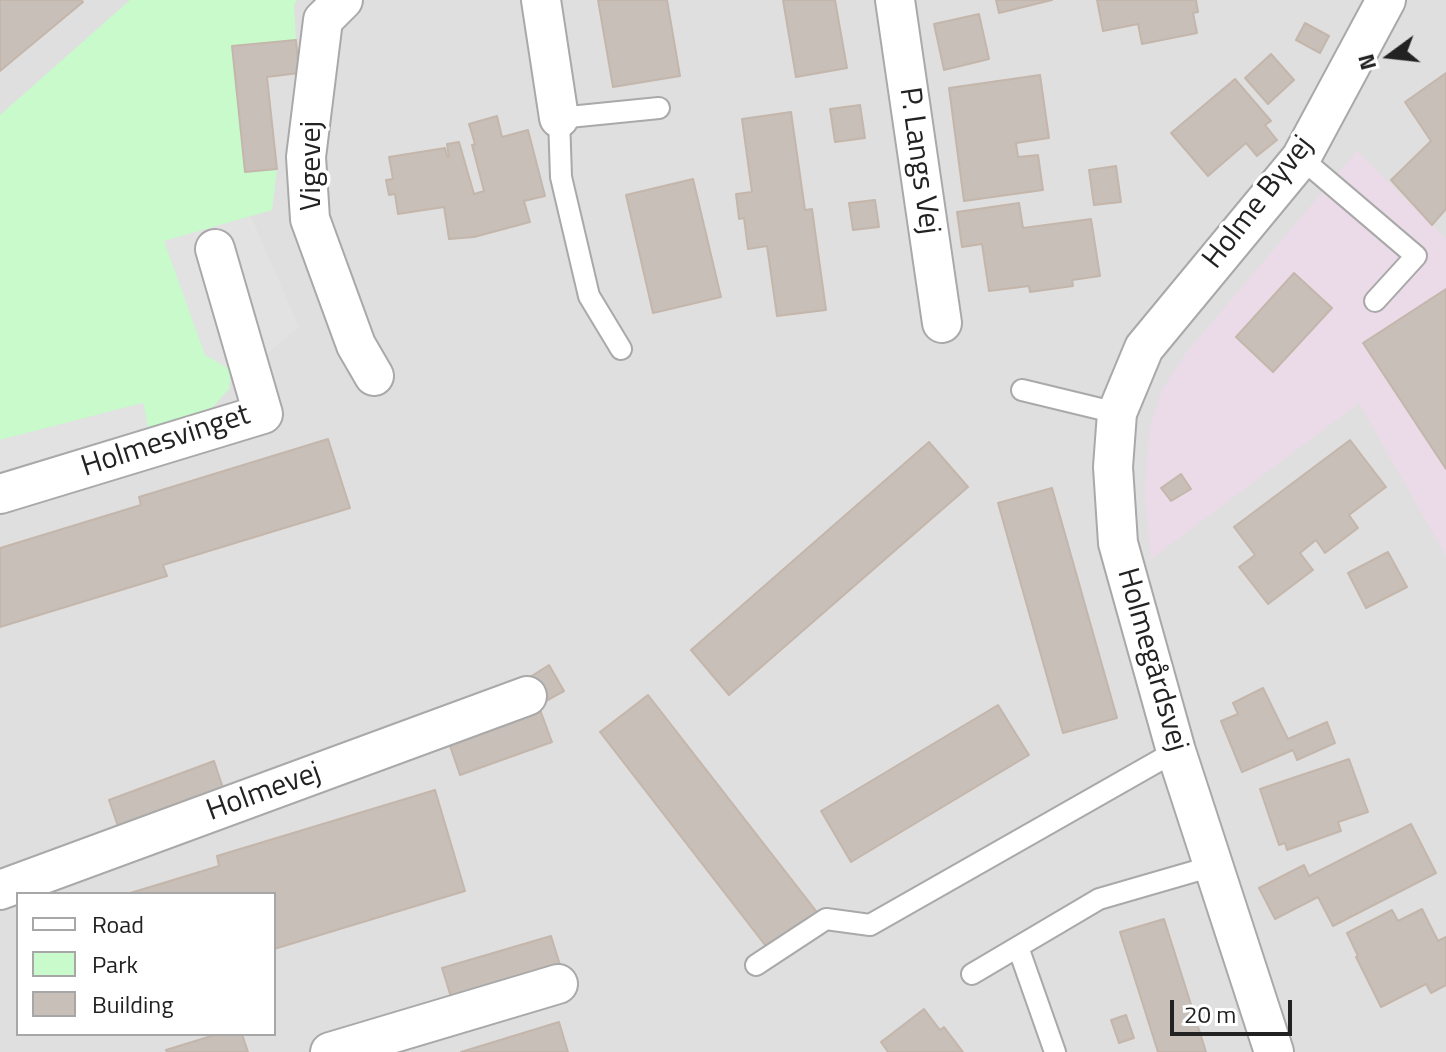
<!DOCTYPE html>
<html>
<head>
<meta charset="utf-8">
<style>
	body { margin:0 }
	#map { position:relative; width:1446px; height:1052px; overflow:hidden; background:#f2efe9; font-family:"Titillium Web",sans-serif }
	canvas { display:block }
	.legend { position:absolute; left:16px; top:892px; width:260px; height:144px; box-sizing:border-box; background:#fff; border:2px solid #a7a7a7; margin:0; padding:10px 14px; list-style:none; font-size:24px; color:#222 }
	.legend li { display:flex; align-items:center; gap:16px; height:40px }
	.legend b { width:40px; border:2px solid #a7a7a7 }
	.north { position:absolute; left:1350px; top:16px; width:80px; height:80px; -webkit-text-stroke:6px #fff; paint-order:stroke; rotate:255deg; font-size:22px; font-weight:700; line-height:32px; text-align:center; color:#222 }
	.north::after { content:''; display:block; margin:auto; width:28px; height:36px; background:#222; clip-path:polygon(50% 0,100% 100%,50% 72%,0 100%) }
	.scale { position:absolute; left:1170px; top:1000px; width:122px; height:36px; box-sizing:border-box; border:4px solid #222; border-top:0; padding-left:10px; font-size:24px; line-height:28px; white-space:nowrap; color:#222; -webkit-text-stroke:6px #fff; paint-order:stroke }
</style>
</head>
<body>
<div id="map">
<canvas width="1446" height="1052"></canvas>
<ul class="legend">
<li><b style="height:10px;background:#fff"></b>Road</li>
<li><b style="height:22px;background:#c8facc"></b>Park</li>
<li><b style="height:22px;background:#c7bfb8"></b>Building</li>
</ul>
<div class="north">N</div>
<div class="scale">20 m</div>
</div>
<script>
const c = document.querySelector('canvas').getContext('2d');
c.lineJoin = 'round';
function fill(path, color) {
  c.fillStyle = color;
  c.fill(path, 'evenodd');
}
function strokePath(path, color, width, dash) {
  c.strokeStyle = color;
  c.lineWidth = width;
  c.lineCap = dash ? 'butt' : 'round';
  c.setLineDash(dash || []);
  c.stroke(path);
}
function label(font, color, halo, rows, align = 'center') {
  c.font = font + ' "Titillium Web",sans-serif';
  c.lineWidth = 7;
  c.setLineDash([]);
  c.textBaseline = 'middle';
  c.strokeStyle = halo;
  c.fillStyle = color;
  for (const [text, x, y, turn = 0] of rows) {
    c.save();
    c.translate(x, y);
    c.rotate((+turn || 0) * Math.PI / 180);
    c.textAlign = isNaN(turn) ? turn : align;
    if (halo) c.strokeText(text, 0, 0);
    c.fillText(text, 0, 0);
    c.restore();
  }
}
fill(new Path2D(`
	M0 0H1446V1052H0ZM18 894H274V1034H18Z`), '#e0dfdf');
fill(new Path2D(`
	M1357 151 1446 239V556L1359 403 1151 559 1145 491 1150 426 1163 388 1186 353Z`), '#ebdbe8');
fill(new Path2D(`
	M130 0H297L294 5 296 40 232 47 247 171 277 169 272 210 165 242 231 370 229 389 212 408 149 433 143 403 0 440V115Z`), '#c8facc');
fill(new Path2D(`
	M251 216 299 327 265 356 231 370 205 355 164 241Z
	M143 403 149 433 0 478V440Z`), '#e2e2e2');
const building = new Path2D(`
	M0 0H81L83 2 0 71Z
	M598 0H667L680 76 613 87Z
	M783 0H835L847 68 796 77Z
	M996 0H1052L999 13Z
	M1097 0H1196L1198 12 1193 13 1197 33 1142 44 1138 24 1103 31Z
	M979 14 989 59 944 70 934 24Z
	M1305 23 1329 36 1320 53 1296 40Z
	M296 40 299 73 267 77 277 169 245 172 232 46Z
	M1271 54 1294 80 1268 104 1245 78Z
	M1446 73V209L1432 225 1391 180 1431 141 1405 102Z
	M1040 75 1049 138 1016 143 1018 157 1038 155 1043 190 964 201 949 88Z
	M1235 79 1271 121 1265 125 1277 140 1257 156 1246 143 1208 176 1171 133Z
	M860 105 865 138 835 142 830 109Z
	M791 112 805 210 812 209 826 310 777 316 767 246 748 249 744 218 739 219 736 194 752 192 742 119Z
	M497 116 502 137 528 130 545 196 524 201 530 222 474 237 449 239 444 207 398 214 395 194 389 195 386 180 393 179 389 157 445 148 447 157H449L447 144 459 142 474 194 484 191 472 145 475 144 469 124Z
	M1116 166 1121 202 1094 205 1089 170Z
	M693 179 721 297 653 313 626 195Z
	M875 200 879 227 853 230 849 203Z
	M1019 203 1023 228 1091 219 1100 276 1072 280 1073 286 1030 292 1029 286 989 291 982 244 962 247 957 212Z
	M1294 273 1332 308 1273 372 1236 337Z
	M1446 289V469L1363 343Z
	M328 439 350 508 163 565 167 576 0 627V548L141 505 139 497Z
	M1350 440 1386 487 1349 515 1358 528 1325 553 1316 540 1300 553 1313 570 1268 604 1239 567 1255 555 1234 527Z
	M929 442 968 487 729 695 691 650Z
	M1181 474 1191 489 1171 501 1161 488Z
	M1052 488 1117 718 1063 733 998 503Z
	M1388 552 1407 587 1366 608 1348 573Z
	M549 665 564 691 544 702 530 677Z
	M1263 688 1288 739 1327 722 1335 743 1297 760 1293 750 1242 772 1221 721 1238 714 1233 703Z
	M648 695 820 916 772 954 600 732Z
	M998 705 1029 755 851 862 821 811Z
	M539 707 552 742 460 775 448 740Z
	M1349 759 1368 812 1338 822 1341 831 1287 850 1285 843 1279 845 1260 789Z
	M214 761 224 791 119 829 109 800Z
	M435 790 465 891 274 949V894H127L219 866 217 856Z
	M1411 824 1436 873 1333 926 1318 897 1275 919 1259 888 1304 865 1309 876Z
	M1422 909 1438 941 1446 937V985L1431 993 1426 984 1381 1007 1356 957 1358 956 1347 933 1392 910 1398 921Z
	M1164 919 1206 1052H1158L1120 932Z
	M551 936 560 965 451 997 442 968Z
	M924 1009 940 1030 944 1027 963 1052H888L881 1042Z
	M1126 1015 1134 1038 1119 1043 1111 1020Z
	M559 1022 568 1052H461Z
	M218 1034H242L248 1052H167L166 1050Z`);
fill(building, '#c7bfb8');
strokePath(building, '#c4b6ab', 2);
const lane = new Path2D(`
	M1301 158 1416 256 1375 301
	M621 349 589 296 561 177 559 118 659 108
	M1022 390 1117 413
	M1018 947 1055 1052
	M756 965 826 919 870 925 1176 751
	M972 974 1099 899 1213 866`);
const street = new Path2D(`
	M343 0 323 20 306 157 310 219 356 345 374 376
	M541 0 559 118
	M895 0 942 323
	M0 494 263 414 215 249
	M0 890 527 696
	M330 1052 558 984
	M1274 1052 1176 751 1118 543 1113 467 1117 413 1144 348 1301 158 1386 0`);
strokePath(lane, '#a9a9a9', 24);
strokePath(street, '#a9a9a9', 42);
strokePath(lane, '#fff', 20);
strokePath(street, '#fff', 38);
label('30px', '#222', '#fff', [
	["P. Langs Vej",918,161,82],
	["Vigevej",313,166,-90],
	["Holme Byvej",1259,203,-52],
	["Holmesvinget",166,442,-18],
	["Holmegårdsvej",1151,660,74],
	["Holmevej",264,793,-20]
]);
</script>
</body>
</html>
